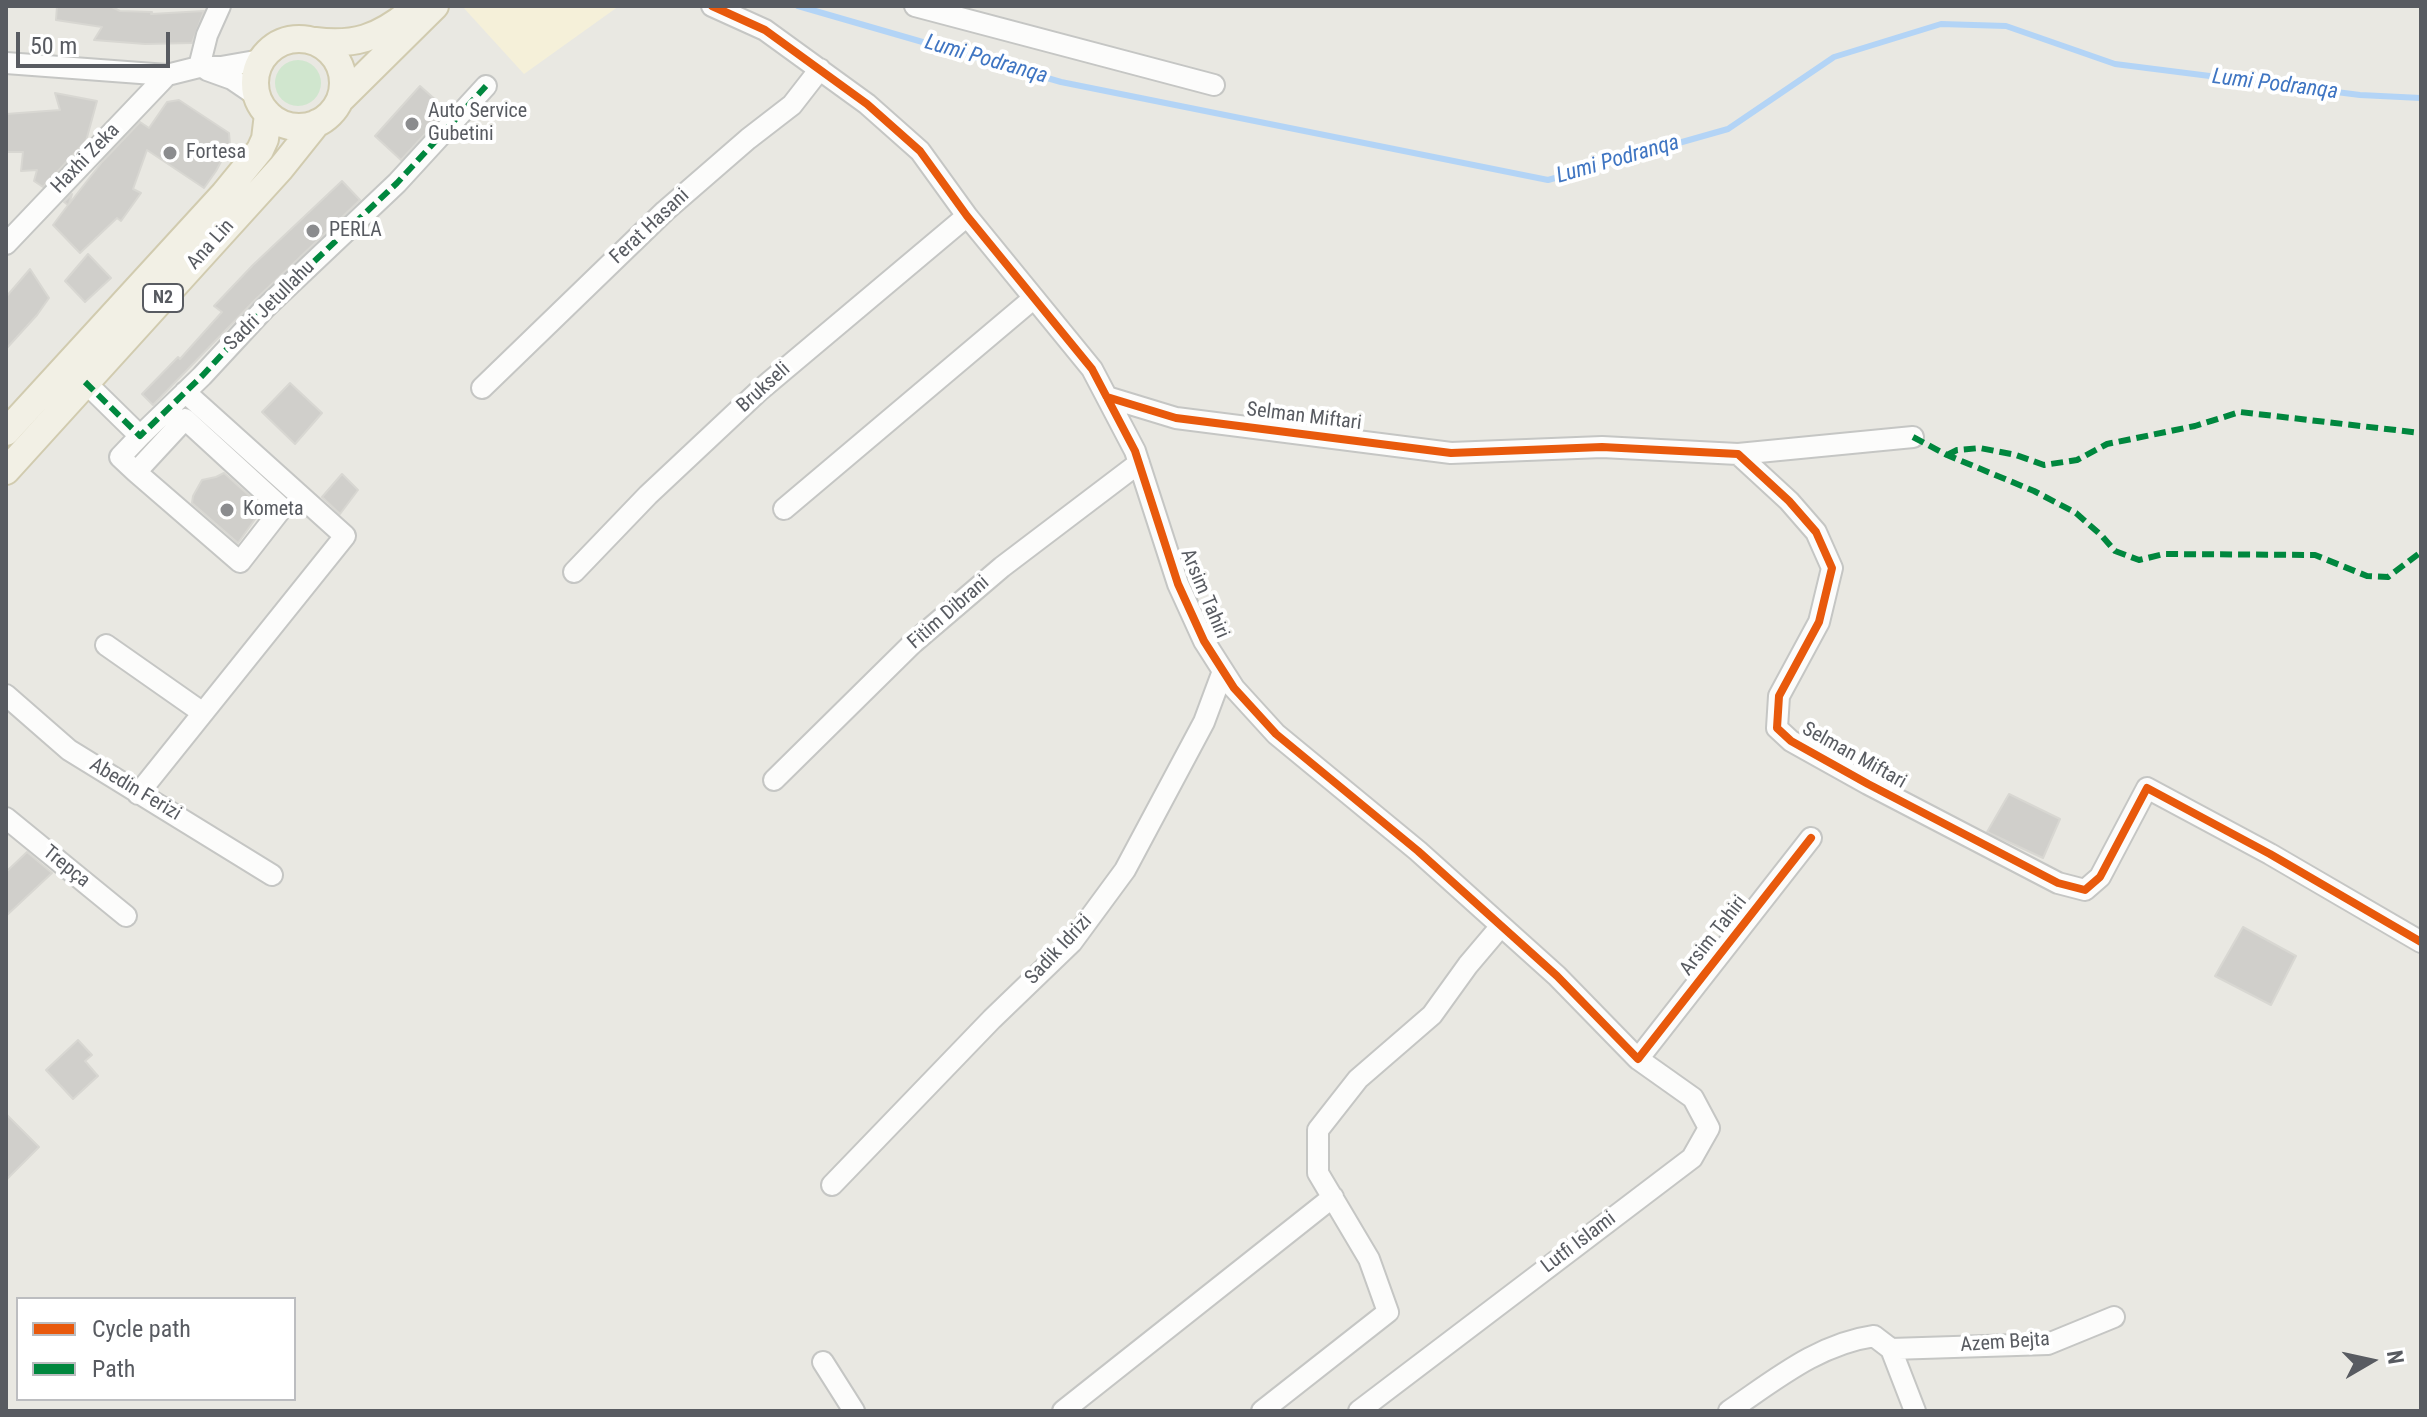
<!DOCTYPE html>
<html>
<head>
<meta charset="utf-8">
<style>
	body { margin:0 }
	#map { position:relative; width:2427px; height:1417px; overflow:hidden; background:#e9e8e2; font-family:"Roboto Condensed",sans-serif }
	canvas { display:block }
	.frame { position:absolute; inset:0; border:8px solid #585b61; pointer-events:none }
	.legend { position:absolute; left:16px; top:1297px; width:280px; height:104px; box-sizing:border-box; background:#fff; border:2px solid #bcbdc0; margin:0; padding:10px 14px; list-style:none; font-size:24px; color:#585b61 }
	.legend li { display:flex; align-items:center; gap:16px; height:40px }
	.legend b { width:40px; border:2px solid #bcbdc0 }
	.north { position:absolute; left:2331px; top:1321px; width:80px; height:80px; -webkit-text-stroke:6px #fff; paint-order:stroke; rotate:81deg; font-size:22px; font-weight:700; line-height:32px; text-align:center; color:#585b61 }
	.north::after { content:''; display:block; margin:auto; width:28px; height:36px; background:#585b61; clip-path:polygon(50% 0,100% 100%,50% 72%,0 100%) }
	.scale { position:absolute; left:16px; top:32px; width:154px; height:36px; box-sizing:border-box; border:4px solid #585b61; border-top:0; padding-left:10px; font-size:24px; line-height:28px; white-space:nowrap; color:#585b61; -webkit-text-stroke:6px #fff; paint-order:stroke }
</style>
</head>
<body>
<div id="map">
<canvas width="2427" height="1417"></canvas>
<div class="frame"></div>
<ul class="legend">
<li><b style="height:10px;background:#e8590c"></b>Cycle path</li>
<li><b style="height:10px;background:#00873e"></b>Path</li>
</ul>
<div class="north">N</div>
<div class="scale">50 m</div>
</div>
<script>
const c = document.querySelector('canvas').getContext('2d');
c.lineJoin = 'round';
function fill(path, color) {
  c.fillStyle = color;
  c.fill(path, 'evenodd');
}
function strokePath(path, color, width, dash) {
  c.strokeStyle = color;
  c.lineWidth = width;
  c.lineCap = dash ? 'butt' : 'round';
  c.setLineDash(dash || []);
  c.stroke(path);
}
function label(font, color, halo, rows, align = 'center') {
  c.font = font + ' "Roboto Condensed",sans-serif';
  c.lineWidth = 8;
  c.setLineDash([]);
  c.textBaseline = 'middle';
  c.strokeStyle = halo;
  c.fillStyle = color;
  for (const [text, x, y, turn = 0] of rows) {
    c.save();
    c.translate(x, y);
    c.rotate((+turn || 0) * Math.PI / 180);
    c.textAlign = isNaN(turn) ? turn : align;
    if (halo) c.strokeText(text, 0, 0);
    c.fillText(text, 0, 0);
    c.restore();
  }
}
fill(new Path2D(`
	M462 6H619L524 74Z`), '#f5f0d9');
fill(new Path2D(`
	M275 83a23 23 0 1 1 46 0a23 23 0 1 1-46 0Z`), '#d0e6ce');
strokePath(new Path2D(`
	M798 6 1061 82 1548 180 1728 129 1834 57 1941 24 2006 26 2115 64 2360 95 2421 98`), '#b3d4f6', 6);
const building = new Path2D(`
	M57 6H110L120 11 152 12 151 14 204 11 192 43 145 44 94 40 102 27 56 20Z
	M420 86 447 110 401 160 375 136Z
	M55 93 97 101 86 141 43 187 34 181 37 170 21 171 23 152H6V114L60 110Z
	M179 100 229 133 230 145 216 171 204 188 147 150 133 189 141 193 121 221 117 218 80 253 53 225 68 205 64 202 72 194 69 204 102 162 140 122 149 128 167 102Z
	M342 181 360 200 256 299 153 405 142 394 178 357 180 359 222 312 214 306 253 265Z
	M88 254 111 278 85 302 65 281Z
	M30 269 49 298 37 315 6 349V297Z
	M290 383 322 413 295 444 262 412Z
	M224 473 263 508 238 543 192 503 193 496 202 480 216 477Z
	M342 474 358 490 340 514 322 497Z
	M2009 794 2060 819 2043 858 1987 832Z
	M27 852 52 873 6 916V872Z
	M2243 927 2296 956 2271 1005 2215 976Z
	M78 1040 92 1055 85 1061 98 1076 73 1099 46 1070Z
	M6 1114 39 1147 6 1180Z`);
fill(building, '#d0cfcb');
strokePath(building, '#d8d7d2', 2);
const minor = new Path2D(`
	M712 6 765 30 867 104 920 151 967 216 1092 369 1135 451 1178 584 1204 641 1234 688 1276 734 1418 851 1557 976 1638 1059 1811 838
	M915 6 1214 85
	M6 63 167 75 199 67H221L261 60
	M199 67 207 35 220 6
	M207 70 232 79 257 96
	M6 244 167 75
	M85 382 140 436 202 376 265 308 397 183 486 86
	M482 388 665 211 748 139 792 105 820 69
	M1107 397 1176 418 1451 453 1602 447 1738 454 1789 501 1816 532 1832 568 1819 622 1779 696 1777 728 1791 741 1868 784 2058 883 2085 890 2100 877 2147 788 2270 854 2421 942
	M1738 454 1913 437
	M136 472 240 562 282 508 185 419 136 472 120 457 140 436
	M784 509 1034 298
	M574 572 648 495 760 390 967 216
	M106 645 203 713
	M6 695 69 750 272 875
	M774 780 913 643 1002 567 1139 463
	M138 794 345 536 185 392
	M6 818 126 916
	M832 1185 992 1019 1072 942 1125 870 1204 722 1223 671
	M1891 1349 2048 1344 2114 1317
	M823 1362 854 1411
	M1063 1411 1333 1197
	M1262 1411 1388 1312 1369 1259 1318 1173V1130L1358 1079 1432 1015 1468 965 1501 926
	M1359 1411 1692 1158 1709 1128 1693 1098 1638 1059
	M1729 1411C1775 1380 1818 1344 1874 1336L1891 1349 1915 1411`);
const major = new Path2D(`
	M255 83a44 44 0 1 1 88 0a44 44 0 1 1-88 0Z
	M315 41C354 46 378 38 409 13
	M341 99 435 6
	M6 432 224 194 260 150 265 139 268 114
	M6 471 281 168 317 123`);
strokePath(minor, '#c5c6c4', 24);
strokePath(major, '#d1cbaf', 30);
strokePath(minor, '#fcfcfb', 20);
strokePath(major, '#f2f0e5', 26);
strokePath(new Path2D(`
	M85 382 140 436 202 376 265 308 397 183 486 86
	M1913 437 1947 455 2034 491 2076 513 2102 536 2115 551 2139 560 2164 554 2315 555 2367 576 2388 577 2421 552
	M1947 455 1957 450 1980 448 2016 455 2044 465 2077 460 2107 444 2195 426 2240 412 2421 433`), '#00873e', 6, [12, 6]);
strokePath(new Path2D(`
	M712 6 765 30 867 104 920 151 967 216 1092 369 1135 451 1178 584 1204 641 1234 688 1276 734 1418 851 1557 976 1638 1059 1811 838
	M1107 397 1176 418 1451 453 1602 447 1738 454 1789 501 1816 532 1832 568 1819 622 1779 696 1777 728 1791 741 1868 784 2058 883 2085 890 2100 877 2147 788 2270 854 2421 942`), '#e8590c', 8);
for (const [x, y, r, color] of [
	[412,124,8,"#8b8c8e"],
	[170,153,8,"#8b8c8e"],
	[313,231,8,"#8b8c8e"],
	[227,510,8,"#8b8c8e"]
]) {
  const dot = new Path2D();
  dot.arc(x, y, r, 0, 2 * Math.PI);
  c.fillStyle = color;
  c.fill(dot);
  strokePath(dot, '#fff', 3);
}
for (const [x, y, w] of [
	[163,298,40]
]) {
  const box = new Path2D();
  box.roundRect(x - w / 2, y - 14, w, 28, 6);
  c.fillStyle = '#fff';
  c.fill(box);
  strokePath(box, '#585b61', 2);
}
label('bold 18px', '#585b61', null, [
	["N2",163,298]
]);
label('20px', '#585b61', '#fff', [
	["Auto Service",428,112],
	["Gubetini",428,135],
	["Fortesa",186,153],
	["PERLA",329,231],
	["Kometa",243,510]
], 'left');
label('20px', '#585b61', '#fff', [
	["Haxhi Zeka",86,159,-46],
	["Ferat Hasani",650,227,-43],
	["Ana Lin",211,245,-48],
	["Sadri Jetullahu",270,306,-45],
	["Brukseli",764,388,-42],
	["Selman Miftari",1304,417,7],
	["Arsim Tahiri",1204,594,67],
	["Fitim Dibrani",949,613,-41],
	["Selman Miftari",1854,756,29],
	["Abedin Ferizi",135,790,31],
	["Trepça",66,867,39],
	["Arsim Tahiri",1714,936,-52],
	["Sadik Idrizi",1059,950,-47],
	["Lutfi Islami",1579,1243,-37],
	["Azem Bejta",2005,1343,-4]
]);
label('italic 22px', '#3f75c2', '#fff', [
	["Lumi Podranqa",986,60,16],
	["Lumi Podranqa",2275,85,7],
	["Lumi Podranqa",1618,160,-16]
]);
</script>
</body>
</html>
